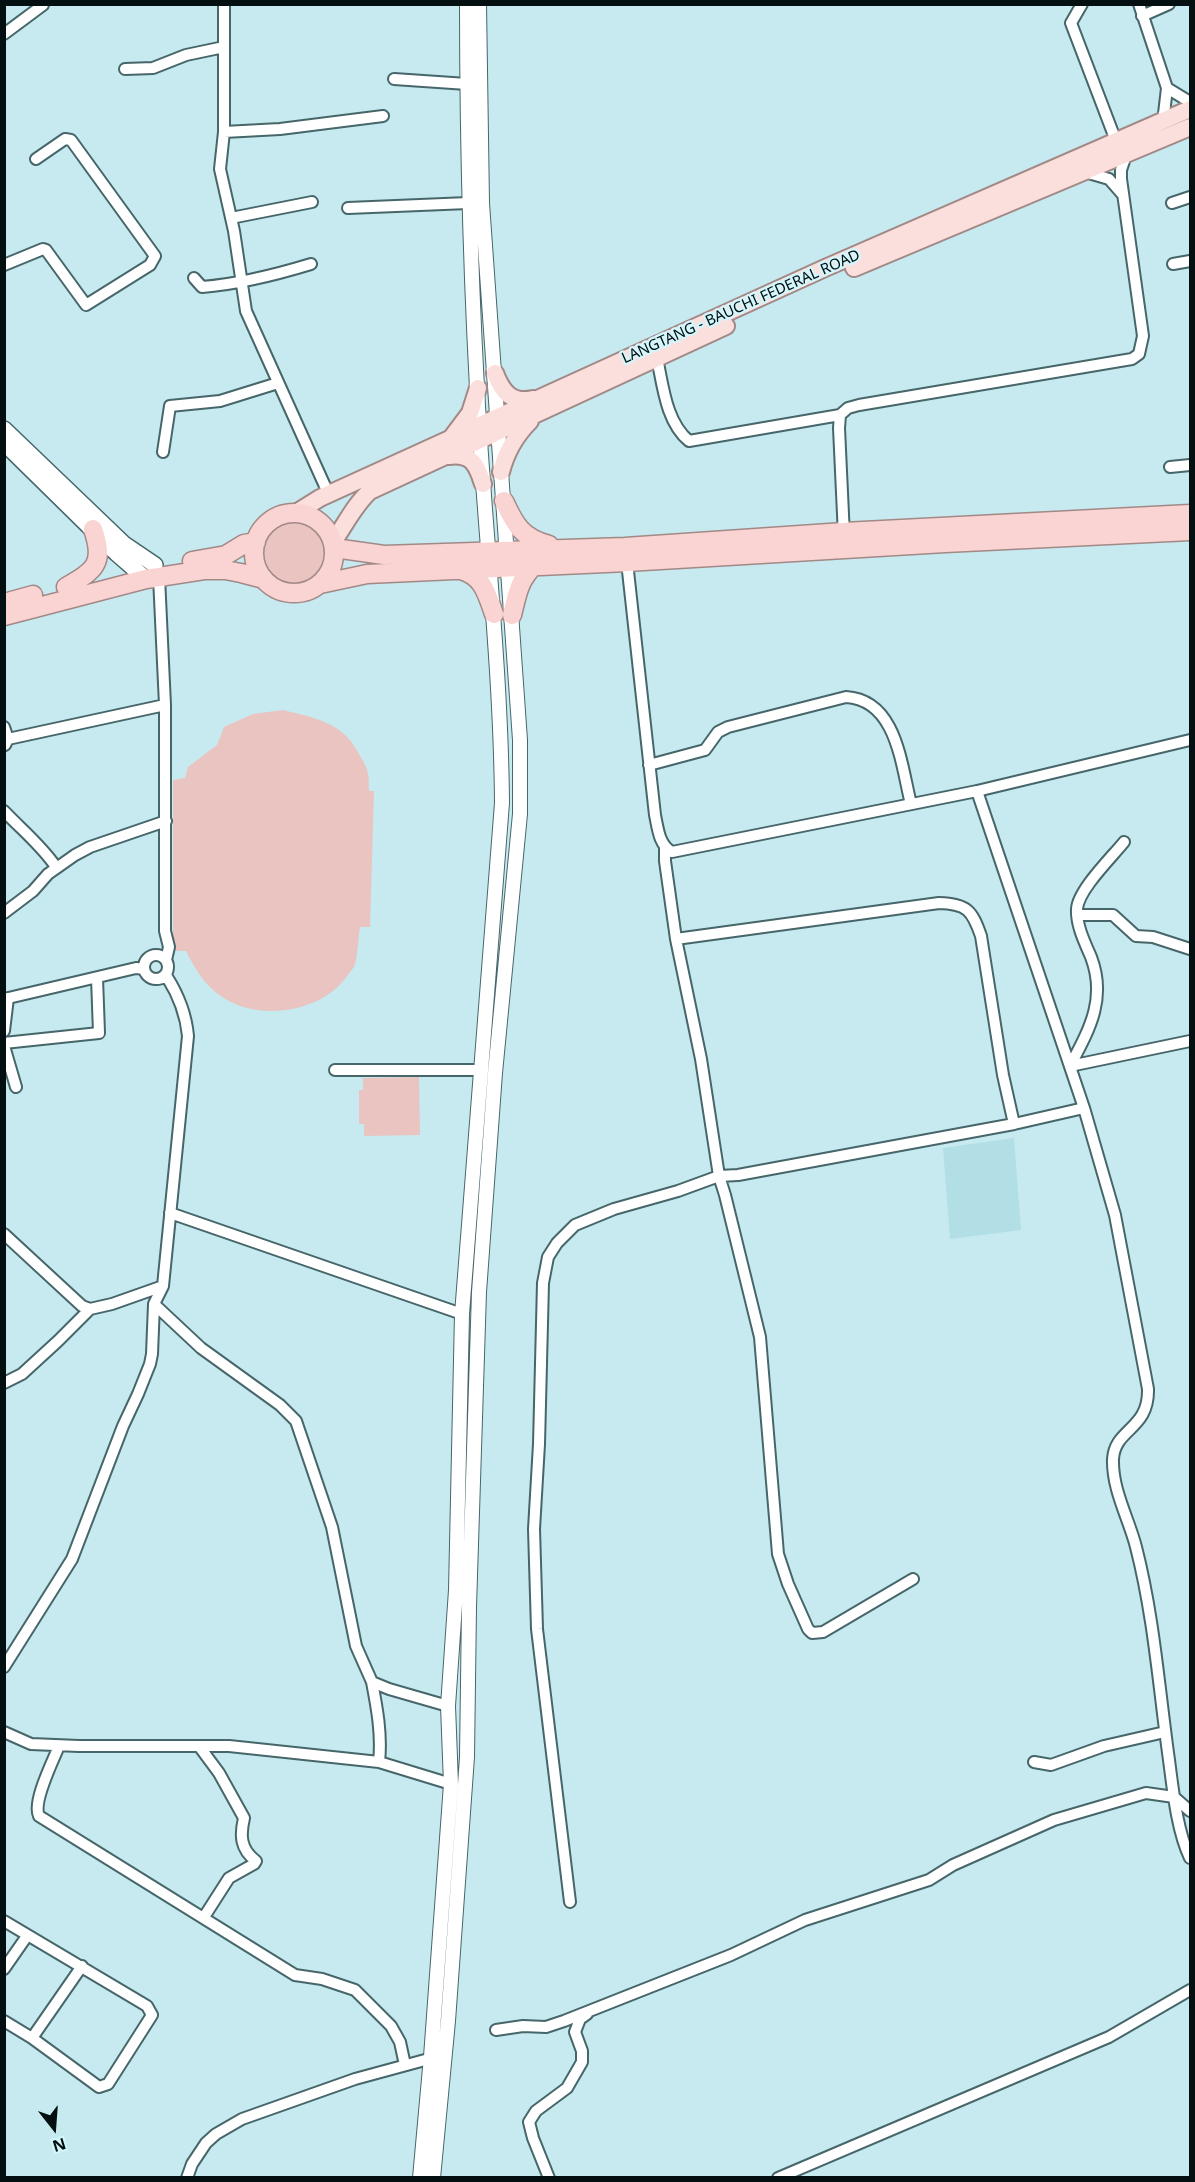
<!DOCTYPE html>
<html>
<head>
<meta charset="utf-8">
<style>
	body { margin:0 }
	#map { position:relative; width:1195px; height:2182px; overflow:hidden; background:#c6eaef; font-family:"Noto Sans",sans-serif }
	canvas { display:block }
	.frame { position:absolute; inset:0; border:6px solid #030f10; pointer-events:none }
	.north { position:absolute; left:24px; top:2098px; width:60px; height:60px; -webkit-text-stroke:4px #d3f7fc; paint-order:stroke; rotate:163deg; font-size:16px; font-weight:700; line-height:24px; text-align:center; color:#030f10 }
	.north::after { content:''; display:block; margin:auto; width:21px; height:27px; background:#030f10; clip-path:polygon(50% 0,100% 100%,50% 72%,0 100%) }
</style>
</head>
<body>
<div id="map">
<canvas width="1195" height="2182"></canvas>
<div class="frame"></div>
<div class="north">N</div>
</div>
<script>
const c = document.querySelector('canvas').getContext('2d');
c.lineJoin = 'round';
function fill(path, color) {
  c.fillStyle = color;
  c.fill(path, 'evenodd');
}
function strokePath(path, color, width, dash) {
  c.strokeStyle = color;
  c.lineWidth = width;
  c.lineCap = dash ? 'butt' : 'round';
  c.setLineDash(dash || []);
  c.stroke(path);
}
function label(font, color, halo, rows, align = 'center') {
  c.font = font + ' "Noto Sans",sans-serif';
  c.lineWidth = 4.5;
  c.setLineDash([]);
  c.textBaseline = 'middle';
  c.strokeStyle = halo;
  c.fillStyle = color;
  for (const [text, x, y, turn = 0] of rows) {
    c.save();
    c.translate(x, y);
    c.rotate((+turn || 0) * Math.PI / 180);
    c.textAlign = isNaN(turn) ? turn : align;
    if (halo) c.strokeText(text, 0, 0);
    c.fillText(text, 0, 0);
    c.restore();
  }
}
fill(new Path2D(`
	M1014 1138 1021 1230 950 1239 943 1148Z`), '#b1dfe5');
fill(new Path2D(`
	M261 553a35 35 0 1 1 70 0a35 35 0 1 1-70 0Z
	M283 710C314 718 341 721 358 752 368 770 369 770 369 791H374L370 927H360C358 939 358 953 355 964 354 968 350 972 347 976 323 1011 264 1021 227 1000 207 989 196 971 186 951H173V780L185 778 188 767 217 745 224 727 253 714Z
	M419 1077 420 1135 364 1136V1124H359V1090H363V1078Z`), '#e9c4c1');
const minor = new Path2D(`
	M224 4V132L220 169 234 231 246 311 329 495
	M1082 4 1071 23 1116 141
	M1139 4 1167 88 1163 122
	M1142 16 1169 4
	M4 34 43 5
	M125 69 153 68 186 55 224 47
	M394 79 467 84
	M1167 88 1190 102
	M224 132 280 129 383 116
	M1085 172 1109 179 1123 195
	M1172 203 1190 197
	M348 208 468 203
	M231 218 312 202
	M1173 264 1190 261
	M4 265 43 249 46 250 86 305 150 265 155 256 71 140 65 139 36 159
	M194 278 202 287C240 284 275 275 311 264
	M657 358C663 386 666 422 689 441L840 415
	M163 452 170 406 220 401 278 383
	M1170 467 1190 465
	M844 536 839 428 840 415 848 408 859 405 1120 361 1132 359 1139 354 1143 336 1121 179V170L1126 155
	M627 562 655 815C658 829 659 845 672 852L977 791 1190 740
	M159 577 165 705V931L169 947 166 960
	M4 727 8 739 5 745
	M8 739 165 705
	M649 765 705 750 718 732 728 727 846 697C897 700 901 765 911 804
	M977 791 1084 1108 1115 1215 1148 1389C1149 1430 1115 1428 1113 1459 1112 1490 1129 1519 1136 1547 1154 1617 1159 1689 1169 1760 1173 1790 1177 1831 1190 1858
	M4 811C22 830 42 846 56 867
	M665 848V861L676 939 701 1059 719 1176 725 1195 760 1337 778 1554 788 1584 808 1629 812 1633 823 1632 913 1579
	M4 913 33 891 48 874 75 855 90 847 166 821
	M1077 915H1113L1136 936 1153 937 1190 949
	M676 939 939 903C967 904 972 910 981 936L1003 1075 1014 1124
	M144 967a12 12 0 1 1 24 0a12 12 0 1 1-24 0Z
	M4 999 136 968 144 969
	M4 1031 8 998
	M4 1043 99 1033 97 978
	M4 1046 16 1087
	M1070 1066C1089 1030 1107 999 1091 957 1085 943 1076 925 1077 909 1078 890 1112 857 1124 842
	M1070 1066 1190 1041
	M335 1070H480
	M170 1213 462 1314
	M4 1234 82 1306 90 1309
	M154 1304 201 1348 280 1405 296 1421 332 1527 356 1646 372 1682 389 1689 448 1706
	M4 1383 22 1374 58 1341 90 1309 112 1304 163 1286
	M4 1667 72 1559 123 1426 138 1394 150 1364 152 1354 154 1304 163 1286 188 1036C186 1014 179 996 167 977L158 979
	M372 1682C377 1708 382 1735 379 1762
	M4 1732 31 1744 79 1746H229L379 1762 451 1784
	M59 1746C53 1761 32 1802 39 1816L295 1975 322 1979 355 1990 391 2026 400 2042 405 2065
	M199 1746 219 1773 244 1818C240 1835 240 1849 256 1861L254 1864 229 1878 204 1917
	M1034 1762 1051 1765 1104 1746 1165 1732
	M570 1902 537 1629 534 1529 539 1444 543 1283 548 1257 557 1243 575 1225 614 1209 678 1191 719 1176 738 1175 1014 1124 1084 1108
	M4 1921 147 2006 152 2015 108 2084 99 2087 32 2038 4 2021
	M4 1969 27 1936
	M496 2030 523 2026 546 2027 564 2021 731 1955 805 1920 929 1880 953 1865 1054 1820 1146 1793 1174 1797 1190 1811
	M32 2038 82 1966
	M187 2178 192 2164 206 2143 216 2134 242 2119 355 2079 436 2057
	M549 2178 533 2138 529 2122 536 2111 567 2088 582 2062V2051L575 2032 580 2019 587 2014
	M778 2178 1109 2037 1190 1990`);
const tertiary = new Path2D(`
	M420 2178 431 2057 451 1784 448 1706 456 1590 462 1314 502 803C501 682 488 561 480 440 471 295 467 150 467 4
	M433 2178 448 2021 467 1757 469 1607 479 1292 495 1073 520 814V740L482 203 479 4`);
const secondary = new Path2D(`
	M4 429 124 544 155 565
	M4 443 116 553 146 579`);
const primary = new Path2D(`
	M854 268 1190 127
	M495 373C502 392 512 404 533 399
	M452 437 470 413 478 388
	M449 456C472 453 477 465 483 484
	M501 472C506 452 515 436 530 421
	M296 513 320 498 825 268 1190 109
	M333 542C345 525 355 504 370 491L726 326`);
const trunk = new Path2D(`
	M504 501C515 525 522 538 549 545
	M254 553a40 40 0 1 1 80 0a40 40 0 1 1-80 0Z
	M334 548 384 555 625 547 844 532 1190 514
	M192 561 226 555 244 544 256 542
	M461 570C483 576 487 594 494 614
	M320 584 367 574 627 562 945 543 1190 531
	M66 587C95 570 105 564 93 529
	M4 603 33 595
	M512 615C517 595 519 579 535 565
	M4 616 146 579 204 570H225L241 573 264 579`);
strokePath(minor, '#46666a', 14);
strokePath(tertiary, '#46666a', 16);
strokePath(secondary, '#46666a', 18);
strokePath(primary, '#a28987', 20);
strokePath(trunk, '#a28987', 21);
strokePath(minor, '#fff', 10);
strokePath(tertiary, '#fff', 14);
strokePath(secondary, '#fff', 15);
strokePath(primary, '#fbdfdd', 16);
strokePath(trunk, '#fad4d2', 18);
label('15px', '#030f10', '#d3f7fc', [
	["LANGTANG - BAUCHI FEDERAL ROAD",741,307,-24]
]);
</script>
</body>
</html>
